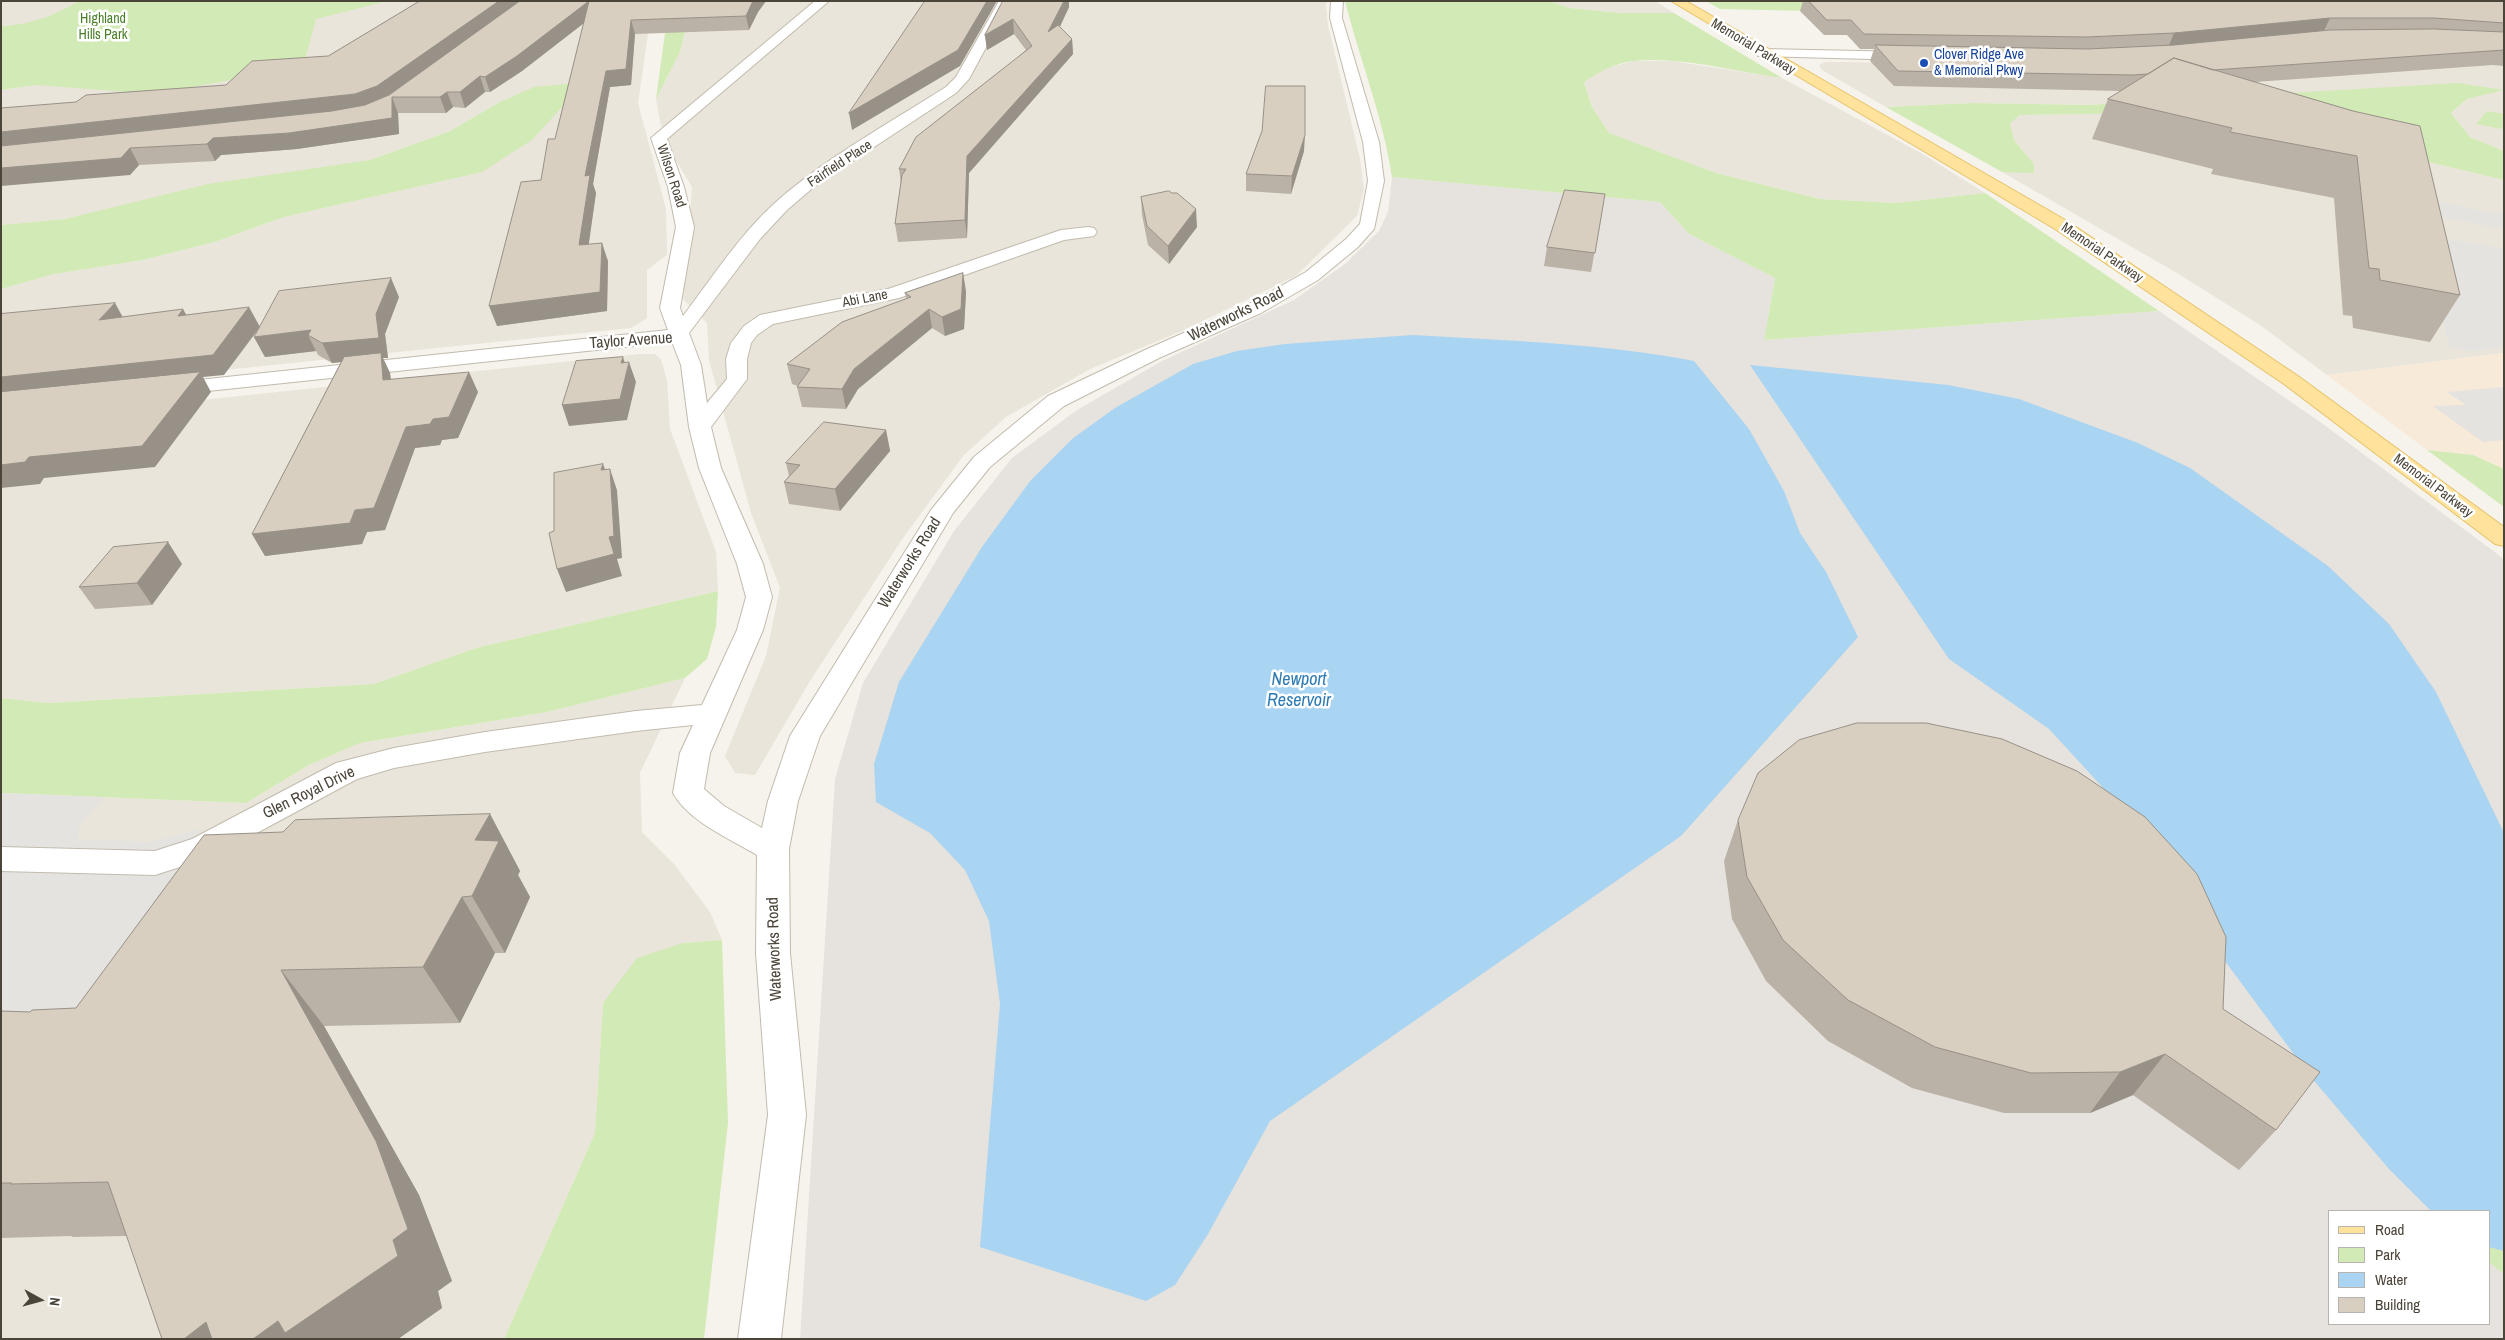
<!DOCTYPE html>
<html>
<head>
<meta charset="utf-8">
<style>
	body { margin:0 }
	#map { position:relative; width:2505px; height:1340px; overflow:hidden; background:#f6f3ec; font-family:"Archivo Narrow",sans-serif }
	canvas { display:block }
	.frame { position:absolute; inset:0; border:2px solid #4b4439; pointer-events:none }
	.legend { position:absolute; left:2328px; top:1210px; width:162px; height:115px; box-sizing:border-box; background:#fff; border:1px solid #b7b4b0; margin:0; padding:6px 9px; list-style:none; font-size:15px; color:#4b4439 }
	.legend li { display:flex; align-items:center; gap:10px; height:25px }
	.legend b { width:25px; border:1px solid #b7b4b0 }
	.north { position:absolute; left:15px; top:1275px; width:50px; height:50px; -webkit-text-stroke:4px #fff; paint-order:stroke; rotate:97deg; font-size:14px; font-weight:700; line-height:20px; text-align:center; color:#4b4439 }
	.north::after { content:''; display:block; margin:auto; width:18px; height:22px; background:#4b4439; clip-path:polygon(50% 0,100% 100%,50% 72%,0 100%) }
</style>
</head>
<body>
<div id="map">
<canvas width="2505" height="1340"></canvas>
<div class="frame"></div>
<ul class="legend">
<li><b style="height:6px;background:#ffe39c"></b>Road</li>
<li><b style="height:14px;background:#d2eab5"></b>Park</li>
<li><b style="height:14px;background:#a9d4f2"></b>Water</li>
<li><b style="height:14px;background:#d8cfc1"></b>Building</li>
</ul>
<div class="north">N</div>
</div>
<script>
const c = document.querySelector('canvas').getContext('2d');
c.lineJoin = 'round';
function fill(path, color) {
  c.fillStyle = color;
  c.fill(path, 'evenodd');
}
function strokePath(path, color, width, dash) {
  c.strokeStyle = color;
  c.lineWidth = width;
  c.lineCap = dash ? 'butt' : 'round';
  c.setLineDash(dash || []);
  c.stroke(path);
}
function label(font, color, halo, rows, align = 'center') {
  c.font = font + ' "Archivo Narrow",sans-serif';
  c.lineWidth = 5;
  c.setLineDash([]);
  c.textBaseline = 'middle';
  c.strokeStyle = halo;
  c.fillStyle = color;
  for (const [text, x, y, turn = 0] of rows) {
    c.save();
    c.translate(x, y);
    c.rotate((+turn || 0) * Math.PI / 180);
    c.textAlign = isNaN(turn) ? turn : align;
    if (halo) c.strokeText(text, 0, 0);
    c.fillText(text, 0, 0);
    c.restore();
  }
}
fill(new Path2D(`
	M1 1H79L55 15 24 25 1 26Z
	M388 1H650L649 27 638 103 666 209 667 255 647 270V318L631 328 1 393V289L53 274 143 260 215 242 284 217 481 172 498 103 450 131 370 160 125 205 65 219 1 225V90L37 85Z
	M695 1H1328L1326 5 1328 25 1360 159 1364 190 1357 216 1296 276 1182 331 1090 369 1006 417 964 455 903 538 810 681 755 775 735 773 725 756 766 656 780 588 751 513 709 360 707 323 683 299 692 187 669 149 660 122 656 99 680 52 690 9Z
	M1549 1H1655L1674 13H1620L1570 8Z
	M2504 48V151L2470 137 2451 113 2467 99 2502 90 2286 95 2089 105 1973 103 1886 107 1822 70 1819 65 1825 62H1846L2077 66Z
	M1633 61H1672L1782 78 1921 153 1985 193 1896 203 1820 199 1716 173 1609 133 1592 107 1584 81 1604 69Z
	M2218 112 2504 180V353L2327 375 2260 325 2177 273 2002 172H2034V164L2014 140 2009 122 2020 115Z
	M640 354H655L661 359 667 380 670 429 716 552 718 591 476 648 374 684 47 703 1 698V421Z
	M685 678 640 773 642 832 674 864 710 912 722 940 683 943 603 1003 595 1133 504 1339H1V793L246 803 309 765 360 743 547 712Z`), '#eae5da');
fill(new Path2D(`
	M2504 353V469L2473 455 2427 450 2327 375Z`), '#f7ead8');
fill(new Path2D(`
	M1392 177 1660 202 1689 234 1775 278 1764 340 2159 311 2323 424 2504 559V1339H800L835 779 863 683 954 531 1012 458 1077 410 1162 361 1294 300 1345 264 1379 231 1388 212ZM2329 1211H2489V1324H2329Z`), '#e6e2dd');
fill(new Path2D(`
	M79 1H388L316 19 303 67 153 94 37 85 1 90V26C31 25 53 16 79 1Z
	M666 1 690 9 680 52 656 99 665 33Z
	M1345 1H1549L1570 8 1620 13H1674L1782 78C1737 72 1678 56 1634 61 1615 63 1599 72 1584 82L1592 107 1609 133 1716 173 1820 199 1896 203 1985 193 2159 311 1764 340 1775 278 1689 234 1660 202 1392 177C1383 117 1360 60 1345 1Z
	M1706 1H2058L1902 13 1720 9Z
	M577 83 572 96 532 140 482 172 284 217 215 242 143 260 54 274 1 289V225L65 219 208 184 370 160 450 131 498 103 534 87Z
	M2458 83 2504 90 2467 99 2451 113 2470 137 2504 151V180L2218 112 2020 115 2010 123 2014 140 2034 164V173L2002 172 1886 107 1973 103 2089 105Z
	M2487 111 2504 114 2502 129 2476 124Z
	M2427 450 2473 455 2504 469V507Z
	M718 591 716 627 707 659 685 678 547 712 360 743 309 765 246 803 1 793V698L48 703 374 684 476 648Z
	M722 940 728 1123 704 1339H504L595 1133 603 1003 637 958 683 943Z
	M2489 1247 2504 1251V1274L2489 1262Z`), '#d2eab5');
fill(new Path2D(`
	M2408 194 2495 214 2504 209V229L2428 215Z
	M2426 236 2504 248V347L2472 351 2449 348Z
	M2504 387V440L2483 442 2433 406 2466 405 2447 392Z
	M1 793 104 797 79 827 78 839 151 842 200 829 232 851 114 1018 1 1020Z`), '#e5e3e0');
fill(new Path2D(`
	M1413 335C1507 341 1602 343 1694 361L1749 429 1784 491 1800 533 1826 572 1858 637 1681 836 1270 1121 1208 1234 1175 1285 1146 1301 980 1247 1000 1004 989 921 965 870 930 833 876 802 874 764 899 682 982 547 1031 480 1072 439 1115 408 1193 364 1237 351 1285 344Z
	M1750 365 1948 385 2019 399 2138 443 2190 468 2328 566 2389 624 2436 692 2504 833V1251L2489 1247V1211H2431L2389 1169 2310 1076 2225 961 2175 866 2049 729 1949 659Z`), '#a9d4f2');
const minor = new Path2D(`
	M815 1H829L667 139 684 187 694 227 680 308 683 316C712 278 740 234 776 202 824 159 891 122 946 87L956 77 999 1H1011L969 79 956 93 815 186 787 210 760 239 689 333 701 365 707 403 727 379 726 359 731 343 744 326 760 315 888 289 1061 230 1088 227 1094 228 1097 232 1094 236 1064 240 899 298 773 324 757 335 751 343 747 359V379L711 427 721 468 763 564 772 597 763 630 710 753 704 789 724 806 762 828 768 801 790 736 931 510 974 457 1048 396 1145 350 1247 305 1306 272 1346 239 1360 224 1368 181 1363 142 1330 18 1331 1H1343L1342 18 1379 142 1384 181 1374 229 1358 247 1318 280 1261 313 1159 358 1064 406 990 467 953 513 820 736 798 801 789 849 790 953 806 1115 781 1339H738L768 1115 756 953 757 855C729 838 689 822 673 793L680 753 693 725 636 731 485 752 394 768 357 779 214 856 155 875 1 871V847L155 851 192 839 336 763 394 748 485 732 636 711 702 705 737 630 746 597 737 564 699 468 689 427 681 365 672 342 170 395 163 393 160 389 163 385 170 383 668 330 660 308 676 227 668 187 651 138Z
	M1763 49 1908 52 1915 56 1908 60 1758 56 1756 53Z`);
const major = new Path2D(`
	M1671 1H1686L2067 221 2298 376 2504 527V546L2495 544 2284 384 2055 229Z`);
strokePath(minor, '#c2bbae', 2);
strokePath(major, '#e6c16a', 2);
fill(minor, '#fff');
fill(major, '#ffe39c');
fill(new Path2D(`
	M420 1H766L758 12 749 30 635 34 631 85 610 87 593 184 596 193 588 244 608 261 607 311 497 326 541 180 555 139 584 23 522 71 490 92H485L465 108 453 107 446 113H398L399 134 297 149 221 155 215 161 139 165 130 175 76 102 226 85 328 56Z
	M1003 1 1069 7 1060 27 1072 39 1073 54 969 173 967 238 898 242 895 224 901 184 899 169 1026 50 1014 34 987 50 985 35Z
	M1803 1H2504V66L2493 65 2255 82 2353 111 2460 295 2430 342 2353 328 2352 316 2343 315 2334 198 2211 174 2213 169 2092 139 2108 99 2121 91 1894 86 1870 61 1874 49H1860L1847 35H1824L1800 11Z
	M1304 151 1291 194 1246 191V174Z
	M1605 194 1591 272 1544 266 1547 247Z
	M1141 197 1197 227 1169 264 1148 245 1142 215Z
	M963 273 966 292 964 329 945 336 932 328 858 389 846 409 802 407 797 387 798 386 792 384 787 364 906 299 905 293Z
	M399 297 385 334 388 358H383L390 373 391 379 478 392 458 438 442 440 440 445 415 448 385 530 367 532 362 544 265 556 252 534 341 362 332 363 318 355 316 351 265 357 254 337Z
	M886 430 890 451 840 511 789 504 784 482 789 476 786 463Z
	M182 564 152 605 95 609 79 587Z
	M490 814 520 871 518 875 530 897 505 953H495L460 1023 324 1026 419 1195 452 1281 438 1291 442 1308 398 1339H162L127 1236 73 1237 71 1236 1 1238V1011L30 1012 76 1008 283 832Z
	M1738 820 2223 1009 2276 1130 2239 1170 2133 1095 2090 1113H2004L1912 1088 1828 1041 1766 981 1732 919 1724 861Z`), '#bab2a6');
fill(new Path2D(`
	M499 1H523L383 101 362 110 1 150V132L355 94Z
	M589 1 593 16 522 71 490 92 485 77Z
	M753 1H766L758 12 749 30 746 16Z
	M987 1H997L960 66 852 130 849 113Z
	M1064 1H1069V7L1050 47 1048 32Z
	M2330 18 2323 33 2168 48 2174 33Z
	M1013 19 1014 34 987 50 985 35Z
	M631 20 635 34 631 85 610 87 593 184 596 193 586 264 579 245 585 176 606 71Z
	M1072 39 1073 54 969 173 967 238 965 220 967 156Z
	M480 76 485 92 465 108 460 92Z
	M447 92 453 107 446 113 440 97Z
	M392 97 398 113 399 134 297 149 221 155 215 161 207 144 213 138 289 133Z
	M1305 135 1304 151 1291 194 1292 176Z
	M130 148 139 165 130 175 1 186V168Z
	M1196 209 1197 227 1169 264 1168 246Z
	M602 243 608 261 607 311 497 326 489 306Z
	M963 273 966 292 964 329 945 336 942 317Z
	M391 278 399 297 385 334 388 358H383L390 373 393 401 383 380 381 358 332 363 322 343 376 314Z
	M115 303 126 323 99 320Z
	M249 307 260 327 224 375 203 377 211 392 155 467 44 478 40 484 1 488V377Z
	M183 309 194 329 178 316Z
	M929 309 932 328 858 389 846 409 842 389 854 369Z
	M311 330 308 335 316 351 265 357 254 337Z
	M623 357 627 370 629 362 636 382 627 420 569 426 562 405 621 363Z
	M469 372 478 392 458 438 442 440 440 445 415 448 385 530 367 532 362 544 265 556 252 534 355 510 406 427 433 419Z
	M886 430 890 451 840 511 835 489Z
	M603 464 611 485 610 469 617 490 622 558 617 559 622 576 566 592 557 569 609 537 601 470Z
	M168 542 182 564 152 605 137 583Z
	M490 814 520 871 518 875 530 897 505 953 472 896 475 840Z
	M462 897 495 953 460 1023 423 967Z
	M281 970 324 1026 419 1195 452 1281 438 1291 442 1308 398 1339H253Z
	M2165 1054 2133 1095 2090 1113 2120 1072Z
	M206 1322 225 1339H184Z`), '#979187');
const building = new Path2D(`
	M420 1H499L377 86 355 94 1 132V108L76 102 86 95 226 85 252 61 328 56Z
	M520 1H753L746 16 631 20 626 69 606 71 585 176 590 175 579 245 602 243 600 292 489 306 521 182 541 180 548 139H555L589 1 517 56 485 77 480 76 460 92H447L440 97H392V118L289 133 213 138 207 144 130 148 121 158 1 168V146L332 111 365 105 389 95Z
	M925 1H987L958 50 849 113Z
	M1003 1H1064L1048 32 1058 25 1072 39 967 156 965 220 895 224 902 175 906 169H899L916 137 1032 46 1013 19 985 35Z
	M1809 1H2504V23L2434 18H2330L2174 33 2087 37 1864 34 1851 20H1827Z
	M2434 29 2504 32V50L2213 70 2174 58 2148 74 2133 75 1898 71 1875 45 2087 49 2174 45 2330 30Z
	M2174 58 2353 111 2420 126 2460 295 2380 280 2379 269 2369 268 2357 156 2230 132 2232 128 2108 99Z
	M1266 86H1305V135L1292 176 1246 174 1262 131Z
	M1565 190 1605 194 1595 253 1547 247Z
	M1169 191 1172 193H1177L1196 209 1168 246 1147 226 1141 197Z
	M963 273 961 309 942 317 929 309 854 369 842 389 797 387 810 369 787 364 842 322 911 297 905 293Z
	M391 278 376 314 379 338 322 343 308 335 311 330 254 337 279 291Z
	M115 303 99 320 183 309 178 316 249 307 213 355 1 377V314Z
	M381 353 383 380 469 372 449 417 433 419 430 424 406 427 374 508 355 510 350 523 252 534 344 357Z
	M623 357 621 363 629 362 620 399 562 405 576 361Z
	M200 372 142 446 29 457 25 462 1 465V392Z
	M824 422 886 430 835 489 784 482 800 465 786 463Z
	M603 464 601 470 610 469 614 536 609 537 614 554 557 569 549 533 554 531V473Z
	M168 542 137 583 79 587 113 547Z
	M1857 723H1926L2002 739 2077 771 2145 817 2197 874 2226 937 2223 1009 2320 1072 2276 1130 2165 1054 2120 1072 2031 1073 1935 1047 1848 1000 1783 940 1747 877 1738 820 1758 773 1799 740Z
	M490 814 475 840 499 841 472 896 462 897 423 967 281 970 376 1141 408 1229 393 1240 398 1256 285 1333 278 1321 253 1339H212L206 1322 184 1339H162L108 1182 11 1184 12 1183H1V1011L30 1012 32 1010 76 1008 204 835 283 832 295 820Z`);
fill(building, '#d8cfc1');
strokePath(building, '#979187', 1);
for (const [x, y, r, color] of [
	[1924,63,5,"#1a4fb4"]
]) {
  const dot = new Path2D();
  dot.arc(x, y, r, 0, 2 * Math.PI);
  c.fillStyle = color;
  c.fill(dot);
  strokePath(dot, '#fff', 2);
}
label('14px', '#4a7f2a', '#fff', [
	["Highland",103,19],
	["Hills Park",103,35]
]);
label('14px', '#4b4439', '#fff', [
	["Memorial Parkway",1753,47,31],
	["Fairfield Place",840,164,-33],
	["Wilson Road",671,176,72],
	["Memorial Parkway",2102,253,34],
	["Abi Lane",865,299,-11],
	["Memorial Parkway",2433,486,37]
]);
label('14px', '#164399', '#fff', [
	["Clover Ridge Ave",1934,55],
	["& Memorial Pkwy",1934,71]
], 'left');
label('16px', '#4b4439', '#fff', [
	["Waterworks Road",1236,315,-26],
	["Taylor Avenue",631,341,-4],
	["Waterworks Road",910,563,-58],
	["Glen Royal Drive",309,793,-26],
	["Waterworks Road",775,949,-92]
]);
label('italic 18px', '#2e7ab2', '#fff', [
	["Newport",1299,680],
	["Reservoir",1299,701]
]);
</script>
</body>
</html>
